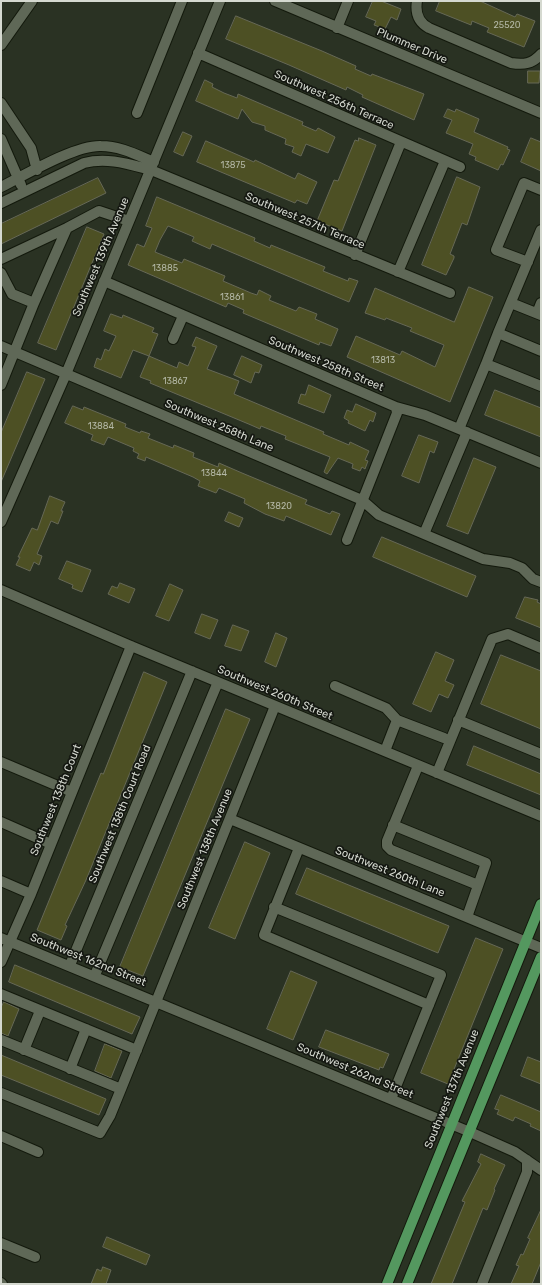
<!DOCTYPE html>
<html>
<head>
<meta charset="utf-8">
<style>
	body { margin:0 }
	#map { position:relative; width:542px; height:1285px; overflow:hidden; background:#2a3223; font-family:Rubik,sans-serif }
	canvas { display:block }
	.frame { position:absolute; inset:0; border:2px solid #d5d9d0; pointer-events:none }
</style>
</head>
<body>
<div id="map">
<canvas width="542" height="1285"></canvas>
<div class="frame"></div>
</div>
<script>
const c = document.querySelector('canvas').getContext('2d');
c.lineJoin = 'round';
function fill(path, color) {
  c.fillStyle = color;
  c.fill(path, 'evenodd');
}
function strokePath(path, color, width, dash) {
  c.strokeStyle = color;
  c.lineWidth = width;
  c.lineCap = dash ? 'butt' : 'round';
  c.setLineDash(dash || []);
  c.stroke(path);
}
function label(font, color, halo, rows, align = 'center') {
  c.font = font + ' Rubik,sans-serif';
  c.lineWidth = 3.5;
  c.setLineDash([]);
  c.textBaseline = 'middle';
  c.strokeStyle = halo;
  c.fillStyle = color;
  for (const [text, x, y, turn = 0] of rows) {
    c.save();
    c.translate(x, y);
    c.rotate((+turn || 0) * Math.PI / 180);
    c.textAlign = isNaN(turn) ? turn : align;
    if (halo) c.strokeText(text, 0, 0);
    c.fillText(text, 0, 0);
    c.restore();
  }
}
const building = new Path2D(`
	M373 1H381L401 9 397 20 391 17 385 29 374 25 376 21 366 17Z
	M440 1H480L515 17 517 14 535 21 524 47 487 32 489 28 472 21 471 25 436 11Z
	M236 16 322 51 356 66 355 69 371 76 372 74 424 94 414 120 362 97 363 95 347 87 346 90 289 65 226 39Z
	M528 71H540L539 83H528Z
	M205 80 213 84 212 87 224 93 237 98 238 94 303 122 302 125 316 131 318 128 335 137 328 153 306 144 301 156 292 152 294 147 285 144 286 139 265 130V126L252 122 242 109 238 119 196 101Z
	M448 109 455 112 456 109 479 119 474 132 508 147 507 149 510 150 503 165 501 164 498 170 475 160 476 157 469 154 473 144 446 133 452 120 444 117Z
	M183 132 192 136 183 156 174 152Z
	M359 138 376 145 342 231 317 221 334 180 338 181 355 140 358 141Z
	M531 138 541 142V171L521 162Z
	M206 141 254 162 255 160 295 179 298 173 317 182 307 204 297 200 295 203 197 162Z
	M457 177 480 187 467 225 462 223 450 254 454 256V258L446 275 422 265Z
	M98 178 106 193 1 244V224Z
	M157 197 255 238 254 241 270 248 271 245 325 267 323 271 348 281 349 278 358 281 349 302 212 244 210 249 192 241 194 237 168 226 160 240 155 252 182 263 184 259 225 276 223 281 251 293 257 295 259 290 271 296 269 300 296 311 299 307 317 314 315 319 338 329 331 346 320 342 319 345 243 313 244 310 228 303 226 307 128 265 137 244 144 247 152 228 146 226Z
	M87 227 104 234 56 350 38 343Z
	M469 287 493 297 450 402 347 357 356 336 400 355 402 351 435 367 444 345 410 331 412 328 386 318 385 320 365 313 375 288 454 322Z
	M111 314 122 318 123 315 154 328 152 332 158 334 149 356 177 368 179 362 188 366 196 347 192 346 196 337 217 346 207 369 239 381 234 394 324 432 323 434 349 445 350 442 369 451 365 460 368 461 365 469 362 467 360 471 352 468 353 464 338 458 327 474 324 472 330 457 285 439 286 436 261 426 260 429 251 425 150 383 151 381 140 377 149 356 133 350 121 378 94 367 97 358 101 360 105 349 109 351 116 336 104 331Z
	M242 356 262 365 259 373 255 372 251 383 234 375Z
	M27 372 45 379 1 482V433Z
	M309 385 331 395 324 413 298 403 301 394 305 395Z
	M495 390 541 408V437L485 415Z
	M356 404 376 413 373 422 370 420 365 431 348 423 349 421 344 418 347 410 352 412Z
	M73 406 83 410 84 407 126 424 125 427 140 433 141 431 150 434 148 438 173 448 174 445 194 453 193 457 218 467 219 463 242 473 307 500 305 504 330 514 332 511 340 514 331 535 286 516 284 521 265 514 244 503 245 499 219 488 216 493 198 486 200 481 193 477 146 457 145 461 137 458 139 454 133 451 134 448 108 437 104 445 91 440 93 435 65 423Z
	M419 435 438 442 434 453 430 451 419 483 402 476Z
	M474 458 496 467 468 534 447 526Z
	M50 496 65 502 61 511H63L58 524 51 521 37 554 42 556 39 565 34 562 30 571 16 565 20 557H18L32 528 37 530Z
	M229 512 243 518 239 527 225 521Z
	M382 537 476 576 467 597 373 557Z
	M67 561 91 570 82 592 72 588 73 585 59 579Z
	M120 583 135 589 129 603 108 594 112 586 117 588Z
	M170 584 183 590 169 621 156 616Z
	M525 597 538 600 537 602 541 604V628L516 618Z
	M202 614 218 620 210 639 195 633Z
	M233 625 249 631 241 651 225 646Z
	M276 633 287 638 276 667 265 662Z
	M436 652 454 660 445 681 454 685 448 698 439 694 431 712 413 704Z
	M501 655 541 671V729L481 704Z
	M144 672 167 682 86 880 65 925 67 926 61 940 37 930 101 773 103 774Z
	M226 709 250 719 143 976 120 967Z
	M474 746 541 774V795L467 765Z
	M245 842 270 853 235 939 209 928Z
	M307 868 449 926 438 953 296 894Z
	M476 938 503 949 448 1084 421 1073Z
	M15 965 140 1017 132 1034 9 982Z
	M291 971 317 982 293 1040 267 1029Z
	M4 1002 19 1009 8 1036 1 1033V1008Z
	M326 1030 389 1054 383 1068 380 1067 379 1070 319 1047Z
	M105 1044 122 1051 111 1078 95 1071Z
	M1 1055 106 1099 99 1115 1 1075Z
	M528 1057 541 1062V1084L521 1076Z
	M501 1095 541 1112V1131L530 1126 531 1124 515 1117 513 1121 497 1114 499 1110 495 1109Z
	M481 1154 505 1165 494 1189 495 1190 487 1210 483 1208 452 1284H431L465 1202 462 1201 481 1164 478 1162Z
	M541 1210V1262L532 1284H511L519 1266 516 1265 521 1254 523 1255 530 1239 528 1238Z
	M107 1237 150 1255 146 1265 103 1247Z
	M103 1267 111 1270 106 1284H91L97 1269 101 1271Z`);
fill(building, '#4d5024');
strokePath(building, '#666856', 1);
const minor = new Path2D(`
	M275 1 541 113
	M417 1C415 13 418 22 429 28L511 63C524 65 532 64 541 54
	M337 28 348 1
	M1 45 32 1
	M198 53 460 167
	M1 103 31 148 37 170
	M137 113 182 1
	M1 139 21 185
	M1 187C25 175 75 145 101 146 120 146 137 155 154 162
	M1 203 84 163C107 157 128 164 151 170L450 293
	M355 255 401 142
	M1 259 67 228 99 211 129 221
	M528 262 496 250 524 183 541 190
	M398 272 445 161
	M1 273 12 294 34 303
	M104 281 396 407 425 415 541 463
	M511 303 541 315
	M537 313 541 303
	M498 333 541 230
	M173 339 183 316
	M1 346 362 500 379 515 483 559 510 563 522 568 533 579 541 582
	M541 351 498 333 486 364 541 386
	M1 385 34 303 67 228
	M459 429 486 364
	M1 522 66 374 220 1
	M424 534 467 432
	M347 540 397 413 396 407
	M1 590 131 646 541 816
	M335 686 386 708 397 720
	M458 720 541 754
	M385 751 397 720 444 738
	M1 762 72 792
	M418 766 387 841V846L391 850 478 885
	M437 773 492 639 508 634 541 648
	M230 819 541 948
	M1 822 51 844
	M393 825 486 863 467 917
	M299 848 264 935 429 1005
	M1 881 31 894
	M274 907 441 975 391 1099
	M1 938 470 1132 515 1152 541 1170
	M1 962 31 894 131 646
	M70 965 192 671
	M95 975 218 682
	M1 994 137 1050
	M1 1040 121 1089
	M24 1050 40 1011
	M70 1069 86 1029
	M1 1093 100 1133 110 1116 121 1089 275 706
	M1 1136 38 1152
	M1 1243 35 1257
	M1 1283 2 1284
	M482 1284 527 1172V1160`);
const major = new Path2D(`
	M387 1284 541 904
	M407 1284 541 957`);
strokePath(minor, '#13190c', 12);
strokePath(major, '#13190c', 12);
strokePath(minor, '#5f6857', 10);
strokePath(major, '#54985f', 10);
label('9px', '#b3b7a5', null, [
	["25520",507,25],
	["13875",233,165],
	["13885",165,268],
	["13861",232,297],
	["13813",383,360],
	["13867",175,381],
	["13884",101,426],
	["13844",214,473],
	["13820",279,506]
]);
label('11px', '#d5d9d0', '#151812', [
	["Plummer Drive",412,46,23],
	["Southwest 256th Terrace",334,100,24],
	["Southwest 257th Terrace",305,221,23],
	["Southwest 139th Avenue",101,257,-67],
	["Southwest 258th Street",326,364,23],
	["Southwest 258th Lane",219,426,23],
	["Southwest 260th Street",275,693,23],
	["Southwest 138th Court",56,800,-68],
	["Southwest 138th Court Road",120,814,-68],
	["Southwest 138th Avenue",205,849,-68],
	["Southwest 260th Lane",390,872,22],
	["Southwest 162nd Street",88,960,22],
	["Southwest 262nd Street",355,1071,23],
	["Southwest 137th Avenue",452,1089,-68]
]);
</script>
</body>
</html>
